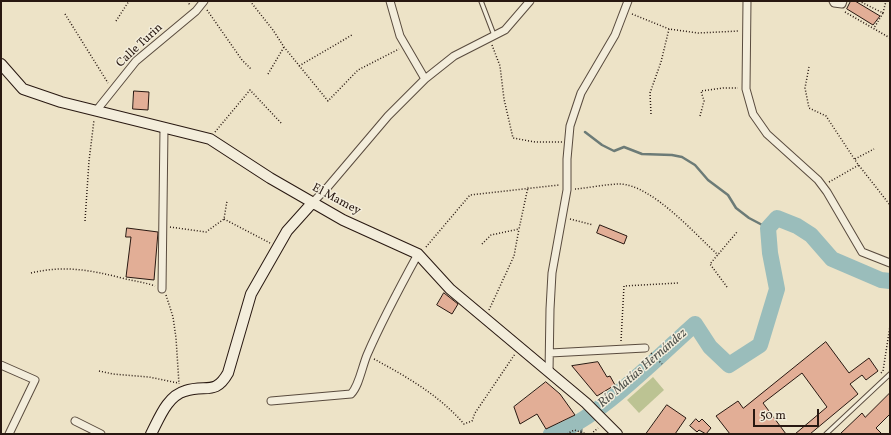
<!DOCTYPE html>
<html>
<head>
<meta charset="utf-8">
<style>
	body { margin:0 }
	#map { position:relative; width:891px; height:435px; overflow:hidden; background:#ede3c7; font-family:Vollkorn,serif }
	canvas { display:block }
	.frame { position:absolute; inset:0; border:2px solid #281811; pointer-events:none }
	.scale { position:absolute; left:753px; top:409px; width:66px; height:18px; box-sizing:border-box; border:2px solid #281811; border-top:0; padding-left:5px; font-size:12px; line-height:14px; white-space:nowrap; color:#281811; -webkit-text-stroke:3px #f3eddb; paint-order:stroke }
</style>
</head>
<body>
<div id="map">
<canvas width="891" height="435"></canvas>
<div class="frame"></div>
<div class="scale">50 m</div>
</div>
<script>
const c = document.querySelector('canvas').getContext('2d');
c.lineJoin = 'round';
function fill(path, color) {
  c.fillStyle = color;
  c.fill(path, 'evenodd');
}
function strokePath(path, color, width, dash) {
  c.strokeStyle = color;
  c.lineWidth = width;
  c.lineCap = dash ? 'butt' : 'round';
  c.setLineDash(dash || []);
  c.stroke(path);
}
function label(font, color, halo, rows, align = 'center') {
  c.font = font + ' Vollkorn,serif';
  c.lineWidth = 3;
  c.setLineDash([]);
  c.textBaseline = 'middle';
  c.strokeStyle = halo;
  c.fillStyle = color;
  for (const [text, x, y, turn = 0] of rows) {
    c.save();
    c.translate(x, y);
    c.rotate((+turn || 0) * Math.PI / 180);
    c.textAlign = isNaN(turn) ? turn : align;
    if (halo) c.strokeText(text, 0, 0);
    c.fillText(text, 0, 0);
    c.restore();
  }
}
fill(new Path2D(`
	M653 377 664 390 639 413 627 400Z`), '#bcc393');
strokePath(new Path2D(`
	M585 132 602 145 614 151 624 147 642 154 672 155 682 157 695 165 708 180 728 195 736 208 749 218 768 228
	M581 434 582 419`), '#6c7b77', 2.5);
strokePath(new Path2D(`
	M551 434C591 426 662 353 695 324L710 347 729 365 760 345 777 289 770 253 768 228 777 218 797 226 811 235 832 259 881 280 890 281`), '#9abdbb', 16);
const building = new Path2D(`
	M851 1H855L880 16 873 25 847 9Z
	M134 91 149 92 148 110 133 109Z
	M600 225 627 236 624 244 597 233Z
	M127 228 158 232 154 280 126 277 131 237H126Z
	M444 293 458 304 452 314 437 305Z
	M826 342 849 373 869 358 878 371 866 380 862 375 850 384 858 394 810 434H795L827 407 802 373 763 403 786 434H730L716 416 738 401 743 408Z
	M598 362 607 377 610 376 615 385 597 396 572 366Z
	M546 382 560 394 575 415 546 429 537 414 520 424 514 407Z
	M890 393V414L876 428 882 434H840L862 413 865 417Z
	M667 405 686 418 675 434H646Z
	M696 419 699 422 702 419 711 428 706 434 699 430 697 432 690 426Z`);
fill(building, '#e2ae96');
strokePath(building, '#281811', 1);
const lane = new Path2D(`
	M481 1 494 35
	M826 434 890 374`);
const street = new Path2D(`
	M390 1 400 36 425 79
	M747 1 746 89 753 114 767 134 818 180 827 192 862 252 890 263
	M833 1 834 3 842 4 843 1
	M96 111 136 61 196 11 204 1
	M313 202 326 189 388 116 425 79 454 56 505 30 530 1
	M162 289 164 128
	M550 353 645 348
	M1 365 35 380 9 434
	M549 372 550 309 552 273 567 190V159L570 126 581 93 615 35 628 1
	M271 401 351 394C359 386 362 367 367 355 382 320 400 287 418 254
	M75 421 101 434`);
const secondary = new Path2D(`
	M1 64 23 89 61 102 210 139 270 178 343 220 418 254 450 289 586 403 617 434
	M151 434C159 419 167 396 185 391 206 384 215 396 228 373L251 294 287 231 313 202`);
strokePath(lane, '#594b3e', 5.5);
strokePath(street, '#594b3e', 9);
strokePath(secondary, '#281811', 12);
strokePath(new Path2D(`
	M187 1 190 5
	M250 1 273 30 284 47 328 101 358 70 399 49
	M859 1 883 13 874 28
	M207 10 242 60 251 69
	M845 12 890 38
	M883 13 886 1
	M65 14 108 83
	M632 14 669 29 698 33 739 31
	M116 21 129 1
	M492 45 500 66 504 99 513 138 535 142H562
	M299 66 352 35
	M809 67 805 88 809 108 826 116 857 163 890 205
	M268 74 284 47
	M651 114 650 93 661 62 669 29
	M700 116 704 101 701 91 723 88H738
	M215 132 250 90 282 124
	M855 159 874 149
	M829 182 859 165
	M575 189C589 188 606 184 620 184 652 185 695 234 718 255
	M224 219 270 243
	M570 219 593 225
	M85 221 89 161 94 120
	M170 227 206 232 224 219 227 201
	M482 244 491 235 519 229 528 187
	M426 247 470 195 559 185
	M31 273C64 265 90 270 122 278 133 281 144 282 155 286
	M727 287 710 264 737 232
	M166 295 173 317 176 338 179 384
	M489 310 514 256 519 229
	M621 341 624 286 678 283
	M651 353 662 364
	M374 359C407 377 439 395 464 424L472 421 475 413 515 354
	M99 371 113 374 149 377 178 383
	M881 373 883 371 890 326
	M567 434 574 430 587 434
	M591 434 598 428`), '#281811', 1.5, [1, 2]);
strokePath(lane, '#f3eddb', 3.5);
strokePath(street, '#f3eddb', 7);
strokePath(secondary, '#f3eddb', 10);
label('12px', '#281811', '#f3eddb', [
	["Calle Turin",140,46,-43],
	["El Mamey",336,200,28]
]);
label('italic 13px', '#50524c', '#f3eddb', [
	["Río Matías Hernández",643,369,-41]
]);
</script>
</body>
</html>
